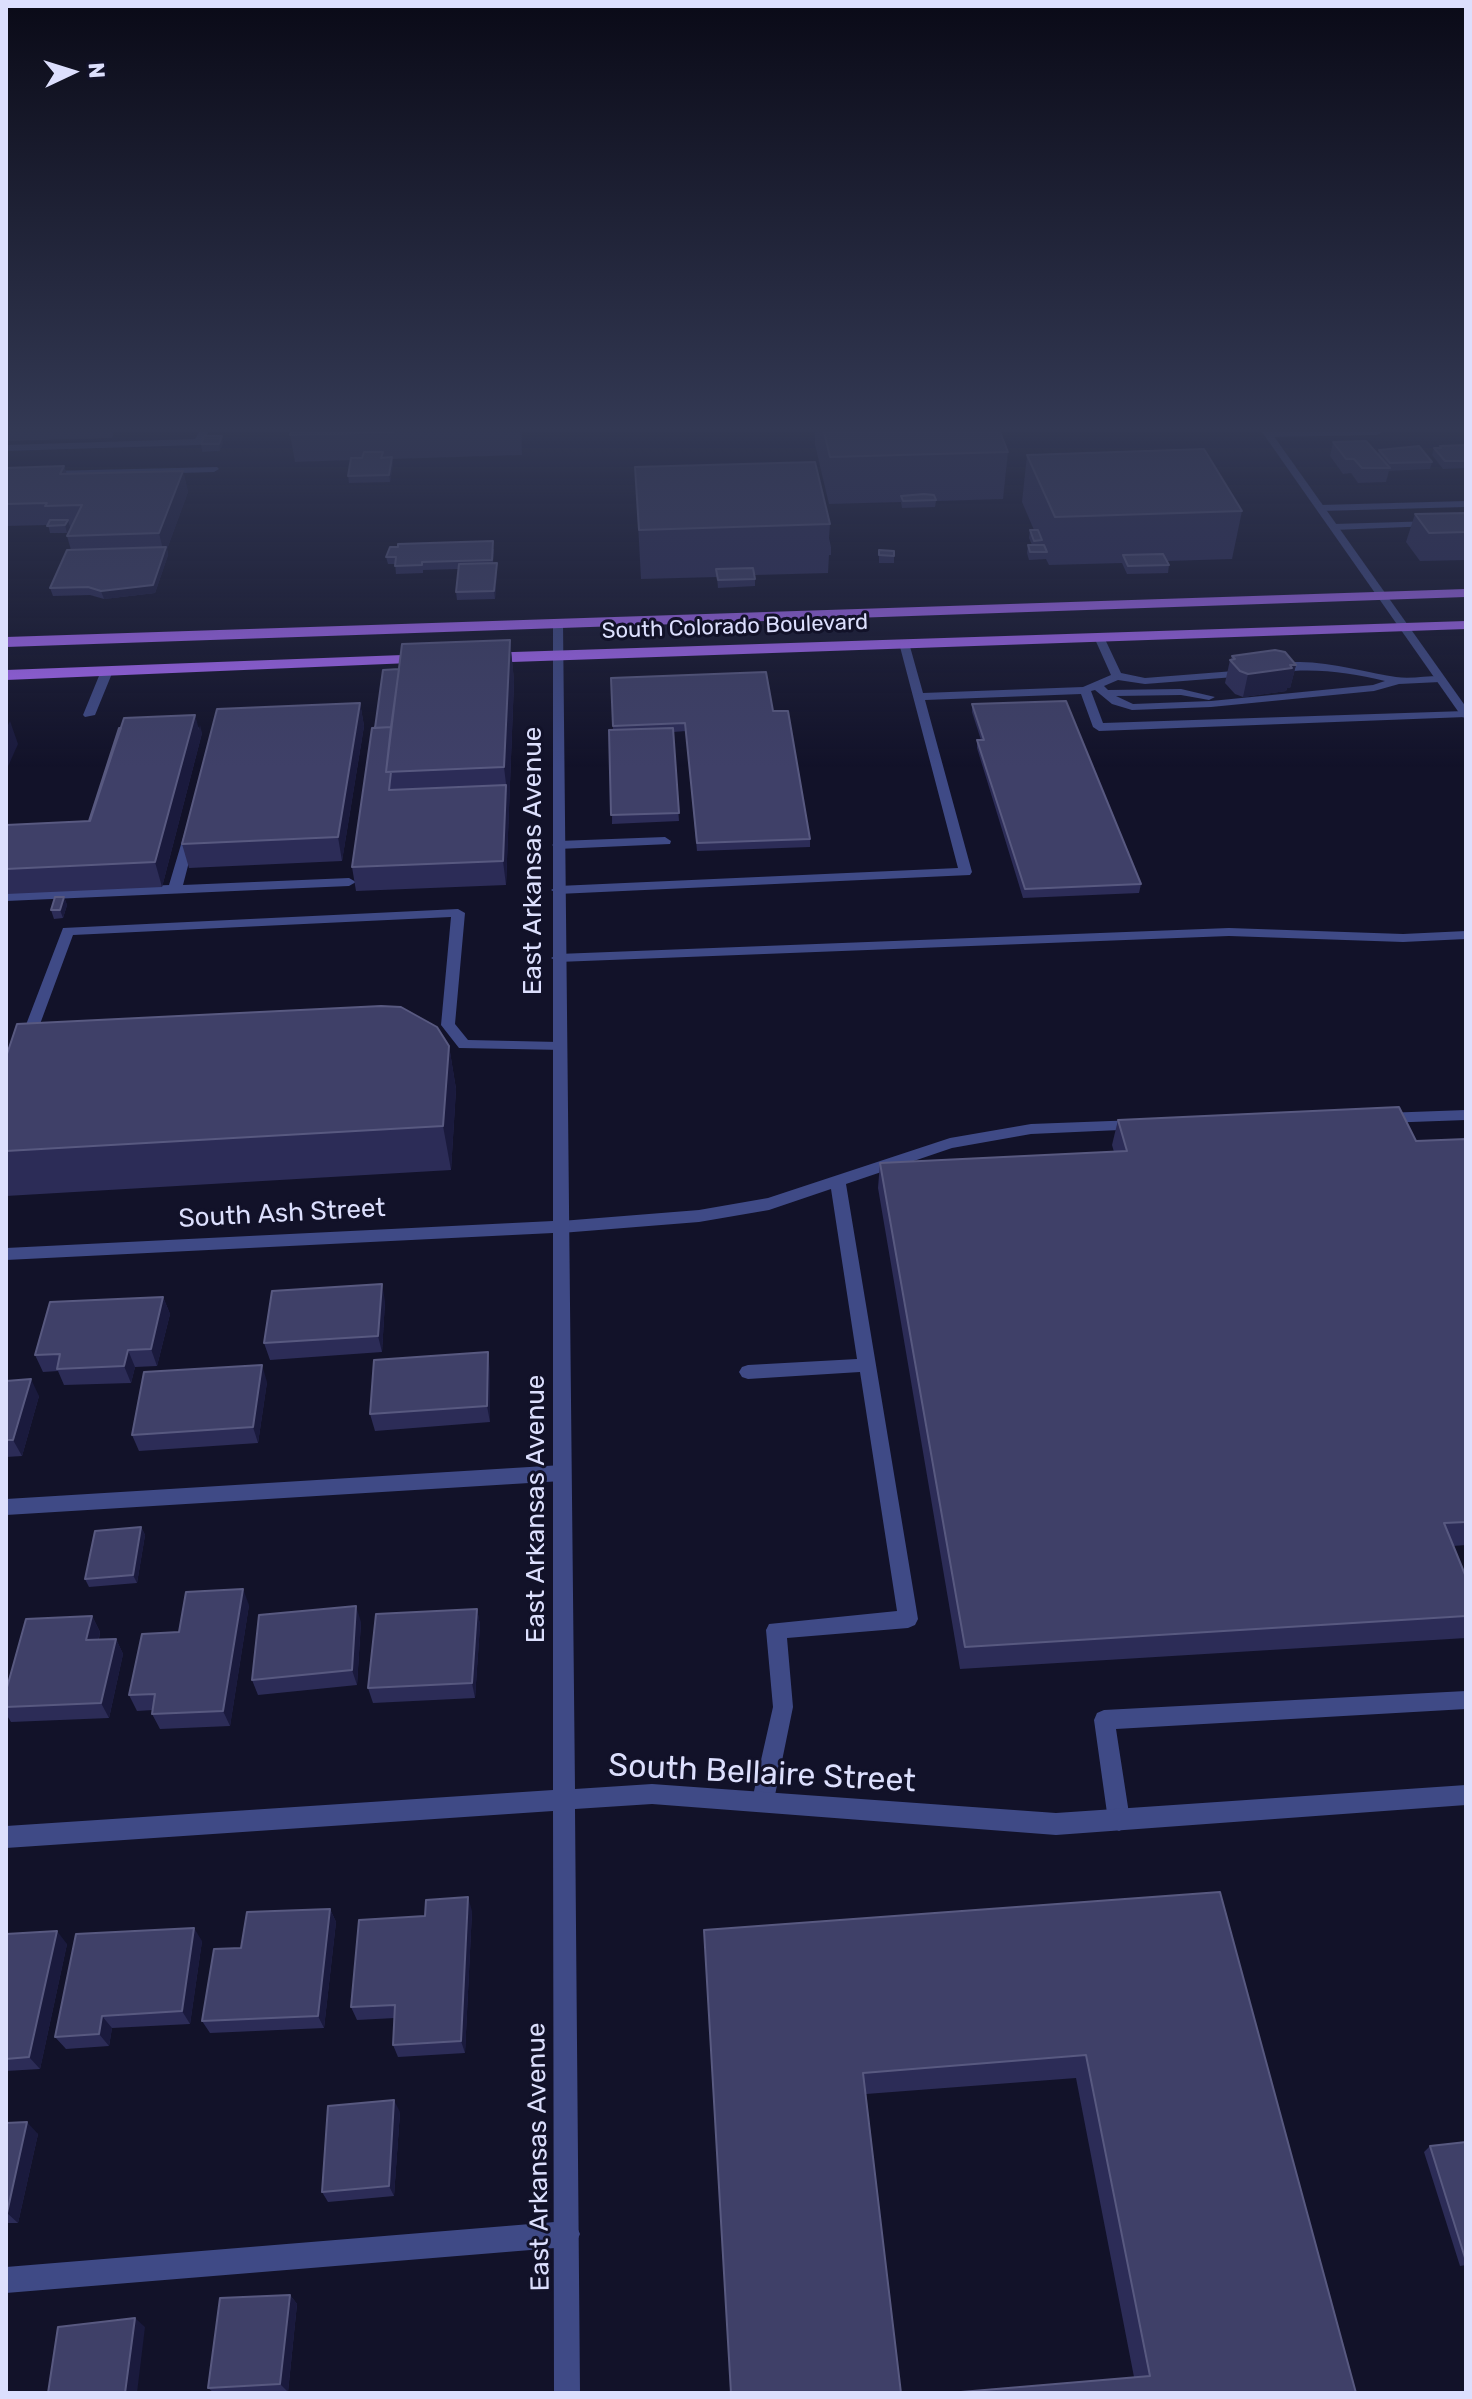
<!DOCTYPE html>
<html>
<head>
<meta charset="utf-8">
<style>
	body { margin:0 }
	#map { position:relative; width:1472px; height:2399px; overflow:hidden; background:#121229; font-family:Rubik,sans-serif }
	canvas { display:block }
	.frame { position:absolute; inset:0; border:8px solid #dcdffd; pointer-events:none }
	.north { position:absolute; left:32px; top:32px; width:80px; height:80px; -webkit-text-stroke:6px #121229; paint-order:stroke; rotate:86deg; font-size:22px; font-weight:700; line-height:32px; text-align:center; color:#dcdffd }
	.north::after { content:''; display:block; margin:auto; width:28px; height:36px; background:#dcdffd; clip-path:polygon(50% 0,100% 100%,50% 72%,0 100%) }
</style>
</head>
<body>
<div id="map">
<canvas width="1472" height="2399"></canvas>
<div class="frame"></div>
<div class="north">N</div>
</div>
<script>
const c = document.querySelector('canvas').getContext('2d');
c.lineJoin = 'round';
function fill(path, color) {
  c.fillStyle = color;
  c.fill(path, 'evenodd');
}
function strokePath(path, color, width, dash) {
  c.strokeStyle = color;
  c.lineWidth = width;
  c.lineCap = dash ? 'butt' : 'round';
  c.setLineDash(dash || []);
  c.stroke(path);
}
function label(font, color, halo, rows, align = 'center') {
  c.font = font + ' Rubik,sans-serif';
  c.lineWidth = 6;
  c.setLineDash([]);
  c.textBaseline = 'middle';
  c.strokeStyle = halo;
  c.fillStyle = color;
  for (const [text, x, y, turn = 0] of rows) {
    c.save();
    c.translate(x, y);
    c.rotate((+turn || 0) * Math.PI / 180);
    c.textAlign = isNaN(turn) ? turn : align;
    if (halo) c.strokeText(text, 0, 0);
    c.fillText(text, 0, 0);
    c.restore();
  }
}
fill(new Path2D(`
	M199 432H208L204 442 199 445 6 451V445L195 439Z
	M217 467 219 469 214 472 6 478V472Z
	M1466 501V507L1321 511 1316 508 1321 505Z
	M1435 521 1437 523 1432 526 1334 530 1329 527 1334 524Z
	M1099 634 1104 637 1121 673 1145 678 1247 670 1253 673 1247 676 1145 684 1118 680 1104 686 1108 690 1181 689 1215 697 1209 700 1181 695 1116 696 1133 704 1211 701 1373 685 1385 681C1355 674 1325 669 1293 671 1284 671 1276 674 1268 669 1296 651 1365 673 1396 677 1410 679 1426 676 1440 676L1446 679 1440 682 1399 684 1374 691 1211 707 1132 710 1112 704 1095 690 1091 691 1103 723 1465 711 1466 717 1099 731 1093 727 1081 694 925 700 972 872 970 875 558 894 551 890 558 886 958 868 899 643 904 640 909 643 923 693 1083 687 1111 675 1094 637Z
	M107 668 113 671 95 715 85 717 83 715 101 671Z
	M191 827 197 831 183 885 349 878 356 882 349 886 6 901V893L169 885 185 831Z
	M665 837 671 841 670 844 558 849 552 845 558 841Z
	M458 909 465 913 455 1024 468 1040 559 1042 566 1047 564 1050 459 1048 441 1025 451 917 73 935 33 1043 26 1048 19 1043 63 928Z
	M1229 928 1403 934 1466 931V939L1403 942 1229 936 558 962 551 958 558 954Z
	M1466 1110V1120L1384 1123 1376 1118 1384 1113Z
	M1137 1120 1145 1125 1142 1129 1031 1134 952 1148 846 1184 918 1619 915 1625 908 1628 787 1638 793 1707 774 1800 771 1807 763 1810 755 1807 752 1800 773 1707 766 1630 769 1624 897 1611 860 1372 748 1379 742 1377 739 1372 742 1367 748 1365 857 1359 831 1189 769 1210 699 1222 561 1233 553 1227 561 1221 699 1210 768 1198 950 1138 1031 1124Z
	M562 1465 569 1468 571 1473 569 1478 562 1481 6 1515V1499Z
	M1466 1691V1709L1116 1729 1130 1820 1127 1827 1119 1831 1111 1827 1108 1820 1094 1720 1097 1713 1104 1710Z
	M567 2221 576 2225 580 2234 576 2243 567 2247 6 2293V2267Z`), '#3f4a86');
fill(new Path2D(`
	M1269 432H1382L1377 435 1266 437V433Z
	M558 621 563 624 575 1789 652 1784 1056 1813 1466 1785V1805L1056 1835 652 1804 575 1809 580 2393H554L553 1811 6 1848V1826L553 1790V1233L6 1260V1248L553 1221V624Z`), '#3f4a86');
fill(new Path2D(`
	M1262 432H1271L1466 707V718L1462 717Z`), '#3f4a86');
fill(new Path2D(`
	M1466 589V597L6 647V637Z
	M1466 621V629L483 663 475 658 483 653Z
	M429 654 434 656V662L6 680V670Z`), '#a668f8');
fill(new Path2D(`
	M6 432H114L112 438 6 441Z
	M291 432H522V455L392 459 393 465 390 482 349 483 348 476 351 460 295 462 290 435Z
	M815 432H1000L1008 452 1003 499 936 501 935 507 902 508 901 502 829 504 815 445Z
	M1333 442 1378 454 1379 450 1432 462 1430 469 1389 471 1386 482 1358 483 1351 473 1343 474 1330 456Z
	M223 443 220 451 202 452 201 444Z
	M1466 445V468L1443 469 1432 455 1434 448H1439L1440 446Z
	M1027 455 1242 511 1232 559 1167 561 1169 565 1168 573 1127 574 1122 563 1049 565 1046 559 1029 560 1027 553 1028 545H1032L1029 538 1030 530H1034L1022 502Z
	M64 466 67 474 183 471 188 492 167 549 168 555 155 593 104 599 90 595 53 596 50 588 71 550 67 536 71 527H70L67 533H50L48 525 6 526V468Z
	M635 467 830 524 829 538 831 547V555H829L828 573 755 575V586L718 588 717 577 641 579Z
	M1466 513V560L1420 561 1406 542 1415 514Z
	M494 549 493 563 497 570 495 599 457 600 456 592 458 569 423 570V573L396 574 395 564H388L386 557Z
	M879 550 894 551V563H879Z
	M510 640 514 681 506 885 356 891 352 867 375 728 399 669Z
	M1232 656 1296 665 1290 688H1287L1286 691 1243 697 1235 694 1225 683 1230 660 1231 659Z
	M611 678 773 711 810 839V847L697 851 686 731 673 732 679 821 612 824 613 730Z
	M360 703 364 726 342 861 189 868 182 844Z
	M972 704 1141 884 1139 893 1023 898 977 748V740H981L972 712Z
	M195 715 197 725 202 733 162 887 6 894V825L89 821Z
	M64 897 67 905 63 918 54 919 51 910Z
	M449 1046 456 1089 451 1170 6 1196V1057Z
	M1118 1120 1416 1141 1466 1139V1545L1453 1546 1466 1577V1638L960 1669 878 1188 880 1163 1114 1152 1112 1145Z
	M163 1297 170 1314 157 1366 135 1367 131 1383 64 1385 58 1371 43 1372 35 1355Z
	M385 1301 382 1352 270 1360 264 1343Z
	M490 1369V1422L375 1431 370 1414Z
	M6 1381 39 1396 22 1456 6 1457Z
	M267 1382 258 1443 139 1451 132 1435Z
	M141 1527 145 1535 137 1583 89 1587 85 1579Z
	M249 1605 230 1726 160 1729 152 1714 153 1710 137 1711 129 1695 179 1632Z
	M477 1609 480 1625 475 1698 373 1703 368 1688Z
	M92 1616 100 1632 99 1639H116L123 1654 109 1718 11 1722 6 1714V1691Z
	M361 1622 357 1685 258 1695 252 1680Z
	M1220 1892 1356 2393 1134 2377 1076 2078 866 2094 901 2393H731L704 1930Z
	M330 1909 336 1922 324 2028 210 2033 202 2021 241 1948Z
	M472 1911 465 2053 398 2057 393 2045 395 2018 357 2020 351 2007 425 1916Z
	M6 1934 67 1944 40 2069 6 2071Z
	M202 1941 190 2024 112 2028 109 2046 66 2049 55 2037Z
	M400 2112 394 2196 328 2202 322 2192Z
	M6 2123 38 2134 18 2223H6Z
	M1466 2142V2265L1460 2266 1424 2152 1430 2146Z
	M290 2295 297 2304 288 2392 214 2393 208 2388Z`), '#2c2c57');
fill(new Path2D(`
	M520 432H522V455Z
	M222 436 223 443 220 451 219 444Z
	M392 457 393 465 390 482 389 475Z
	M183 471 188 492 167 549 168 555 155 593 104 599 101 591 164 554 159 533Z
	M68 520 70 527 67 533 65 525Z
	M497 563V570L495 599 494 591Z
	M510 640 514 681 509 809 504 767Z
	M1296 665 1290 688H1287L1286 691 1243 697 1248 674Z
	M360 703 364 726 342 861 338 837Z
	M195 715 199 730 200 725 202 733 162 887 155 862Z
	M10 721 18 744 6 771V729Z
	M506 785 509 809 506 885 503 861Z
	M64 897 67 905 63 918 60 910Z
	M449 1046 456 1089 451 1170 443 1126Z
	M382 1284 385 1301 382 1352 378 1336Z
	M163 1297 170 1314 157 1366 151 1349Z
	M128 1350 135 1367 131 1383 124 1366Z
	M488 1352 490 1369V1422L487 1406Z
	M262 1365 267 1382 258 1443 253 1427Z
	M31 1379 39 1396 22 1456 13 1440Z
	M141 1527 145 1535 137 1583 133 1575Z
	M243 1589 249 1605 230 1726 223 1711Z
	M356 1606 361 1622 357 1685 352 1670Z
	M477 1609 480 1625 475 1698 472 1683Z
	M92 1616 100 1632 95 1655 86 1640Z
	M116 1639 123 1654 109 1718 101 1703Z
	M468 1897 472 1911 465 2053 461 2041Z
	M330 1909 336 1922 324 2028 318 2016Z
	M194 1928 202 1941 190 2024 182 2011Z
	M57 1931 67 1944 40 2069 29 2057Z
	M102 2016 112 2028 109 2046 99 2034Z
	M394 2100 400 2112 394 2196 389 2186Z
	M27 2122 38 2134 18 2223 7 2213Z
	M290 2295 297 2304 288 2392 280 2384Z
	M135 2318 145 2327 137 2393H125Z`), '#1a1a3d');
const building = new Path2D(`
	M291 432H394L290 435Z
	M824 432H1000L1008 452 830 457Z
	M204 436H222L219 444H201Z
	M1366 441 1390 468H1362L1354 459H1346L1333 442Z
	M1466 445V461H1445L1434 448H1441L1440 446Z
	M1419 446 1432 462 1390 463 1379 450Z
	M1204 449 1242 511 1055 517 1027 455Z
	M364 452H383L381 458 392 457 389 475 348 476 351 458H362Z
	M815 462 830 524 639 530 635 467Z
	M64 466 60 474 183 471 159 533 67 536 82 505 45 506 47 503 6 504V468Z
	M924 494 934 495 936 500 903 501 901 496Z
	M1466 513V532L1429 533 1415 514Z
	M50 520H68L65 525 47 526Z
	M1030 530H1038L1042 540 1034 541Z
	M493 541 492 560 422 562V565L395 566 396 557H386L390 547H398V544Z
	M1028 545H1044L1047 552H1030Z
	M166 547 153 585 101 591 88 587 50 588 67 550Z
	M879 550 894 551V556L879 555Z
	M1163 554 1169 565 1128 566 1123 555Z
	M497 563 494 591 456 592 459 564Z
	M753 568 755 579 718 580 716 569Z
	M510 640 504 767 386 772 402 644Z
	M1275 650 1285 652 1296 665H1290L1292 668 1248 674 1240 671 1230 660 1235 659 1232 656Z
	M399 669 391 727 375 728 383 670Z
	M766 672 773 711H788L810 839 697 843 685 723 613 726 611 678Z
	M1066 701 1141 884 1025 889 977 740H984L972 704Z
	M360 703 338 837 182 844 217 709Z
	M195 715 155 862 6 869V825L90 821 124 718Z
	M391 727 386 772H391L389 790 506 785 503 861 352 867 372 728Z
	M119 728H121L89 821Z
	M673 728 679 813 611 815 609 730Z
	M55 897H64L60 910H51Z
	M381 1006 401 1007 437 1027 449 1046 443 1126 6 1151V1057L17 1024Z
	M1399 1107 1416 1141 1466 1139V1522L1444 1523 1466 1577V1616L965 1647 880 1163 1127 1151 1118 1120Z
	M382 1284 378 1336 264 1343 272 1291Z
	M163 1297 151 1349 128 1350 124 1366 57 1369 60 1354 35 1355 50 1302Z
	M488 1352 487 1406 370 1414 374 1360Z
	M262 1365 253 1427 132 1435 144 1372Z
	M31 1379 13 1440H6V1381Z
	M141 1527 133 1575 85 1579 95 1531Z
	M243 1589 223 1711 152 1714 155 1694 129 1695 142 1634 179 1632 186 1592Z
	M356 1606 352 1670 252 1680 259 1615Z
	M477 1609 472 1683 368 1688 376 1614Z
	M92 1616 86 1640 116 1639 101 1703 6 1707V1691L26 1619Z
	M1220 1892 1356 2393H949L1150 2376 1086 2055 863 2073 901 2393H731L704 1930Z
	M468 1897 461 2041 393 2045 395 2005 351 2007 359 1920 425 1916 426 1900Z
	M330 1909 318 2016 202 2021 214 1949 241 1948 247 1912Z
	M194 1928 182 2011 102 2016 99 2034 55 2037 76 1934Z
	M57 1931 29 2057 6 2059V1934Z
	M394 2100 389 2186 322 2192 328 2106Z
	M27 2122 7 2213H6V2123Z
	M1466 2142V2261L1430 2146Z
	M290 2295 280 2384 208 2388 220 2298Z
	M135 2318 125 2393H48L58 2327Z`);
fill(building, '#3f4068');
strokePath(building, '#585980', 2);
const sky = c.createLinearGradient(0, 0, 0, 768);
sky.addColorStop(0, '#0a0a17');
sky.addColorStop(0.56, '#333954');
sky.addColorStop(1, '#33395400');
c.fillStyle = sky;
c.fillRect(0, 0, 1472, 768);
label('22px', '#dcdffd', '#121229', [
	["South Colorado Boulevard",735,627,-2]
]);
label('26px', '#dcdffd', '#121229', [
	["East Arkansas Avenue",533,861,-90],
	["South Ash Street",282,1214,-3],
	["East Arkansas Avenue",536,1509,-90],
	["East Arkansas Avenue",539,2157,-91]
]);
label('32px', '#dcdffd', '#121229', [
	["South Bellaire Street",762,1774,3]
]);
</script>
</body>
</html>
